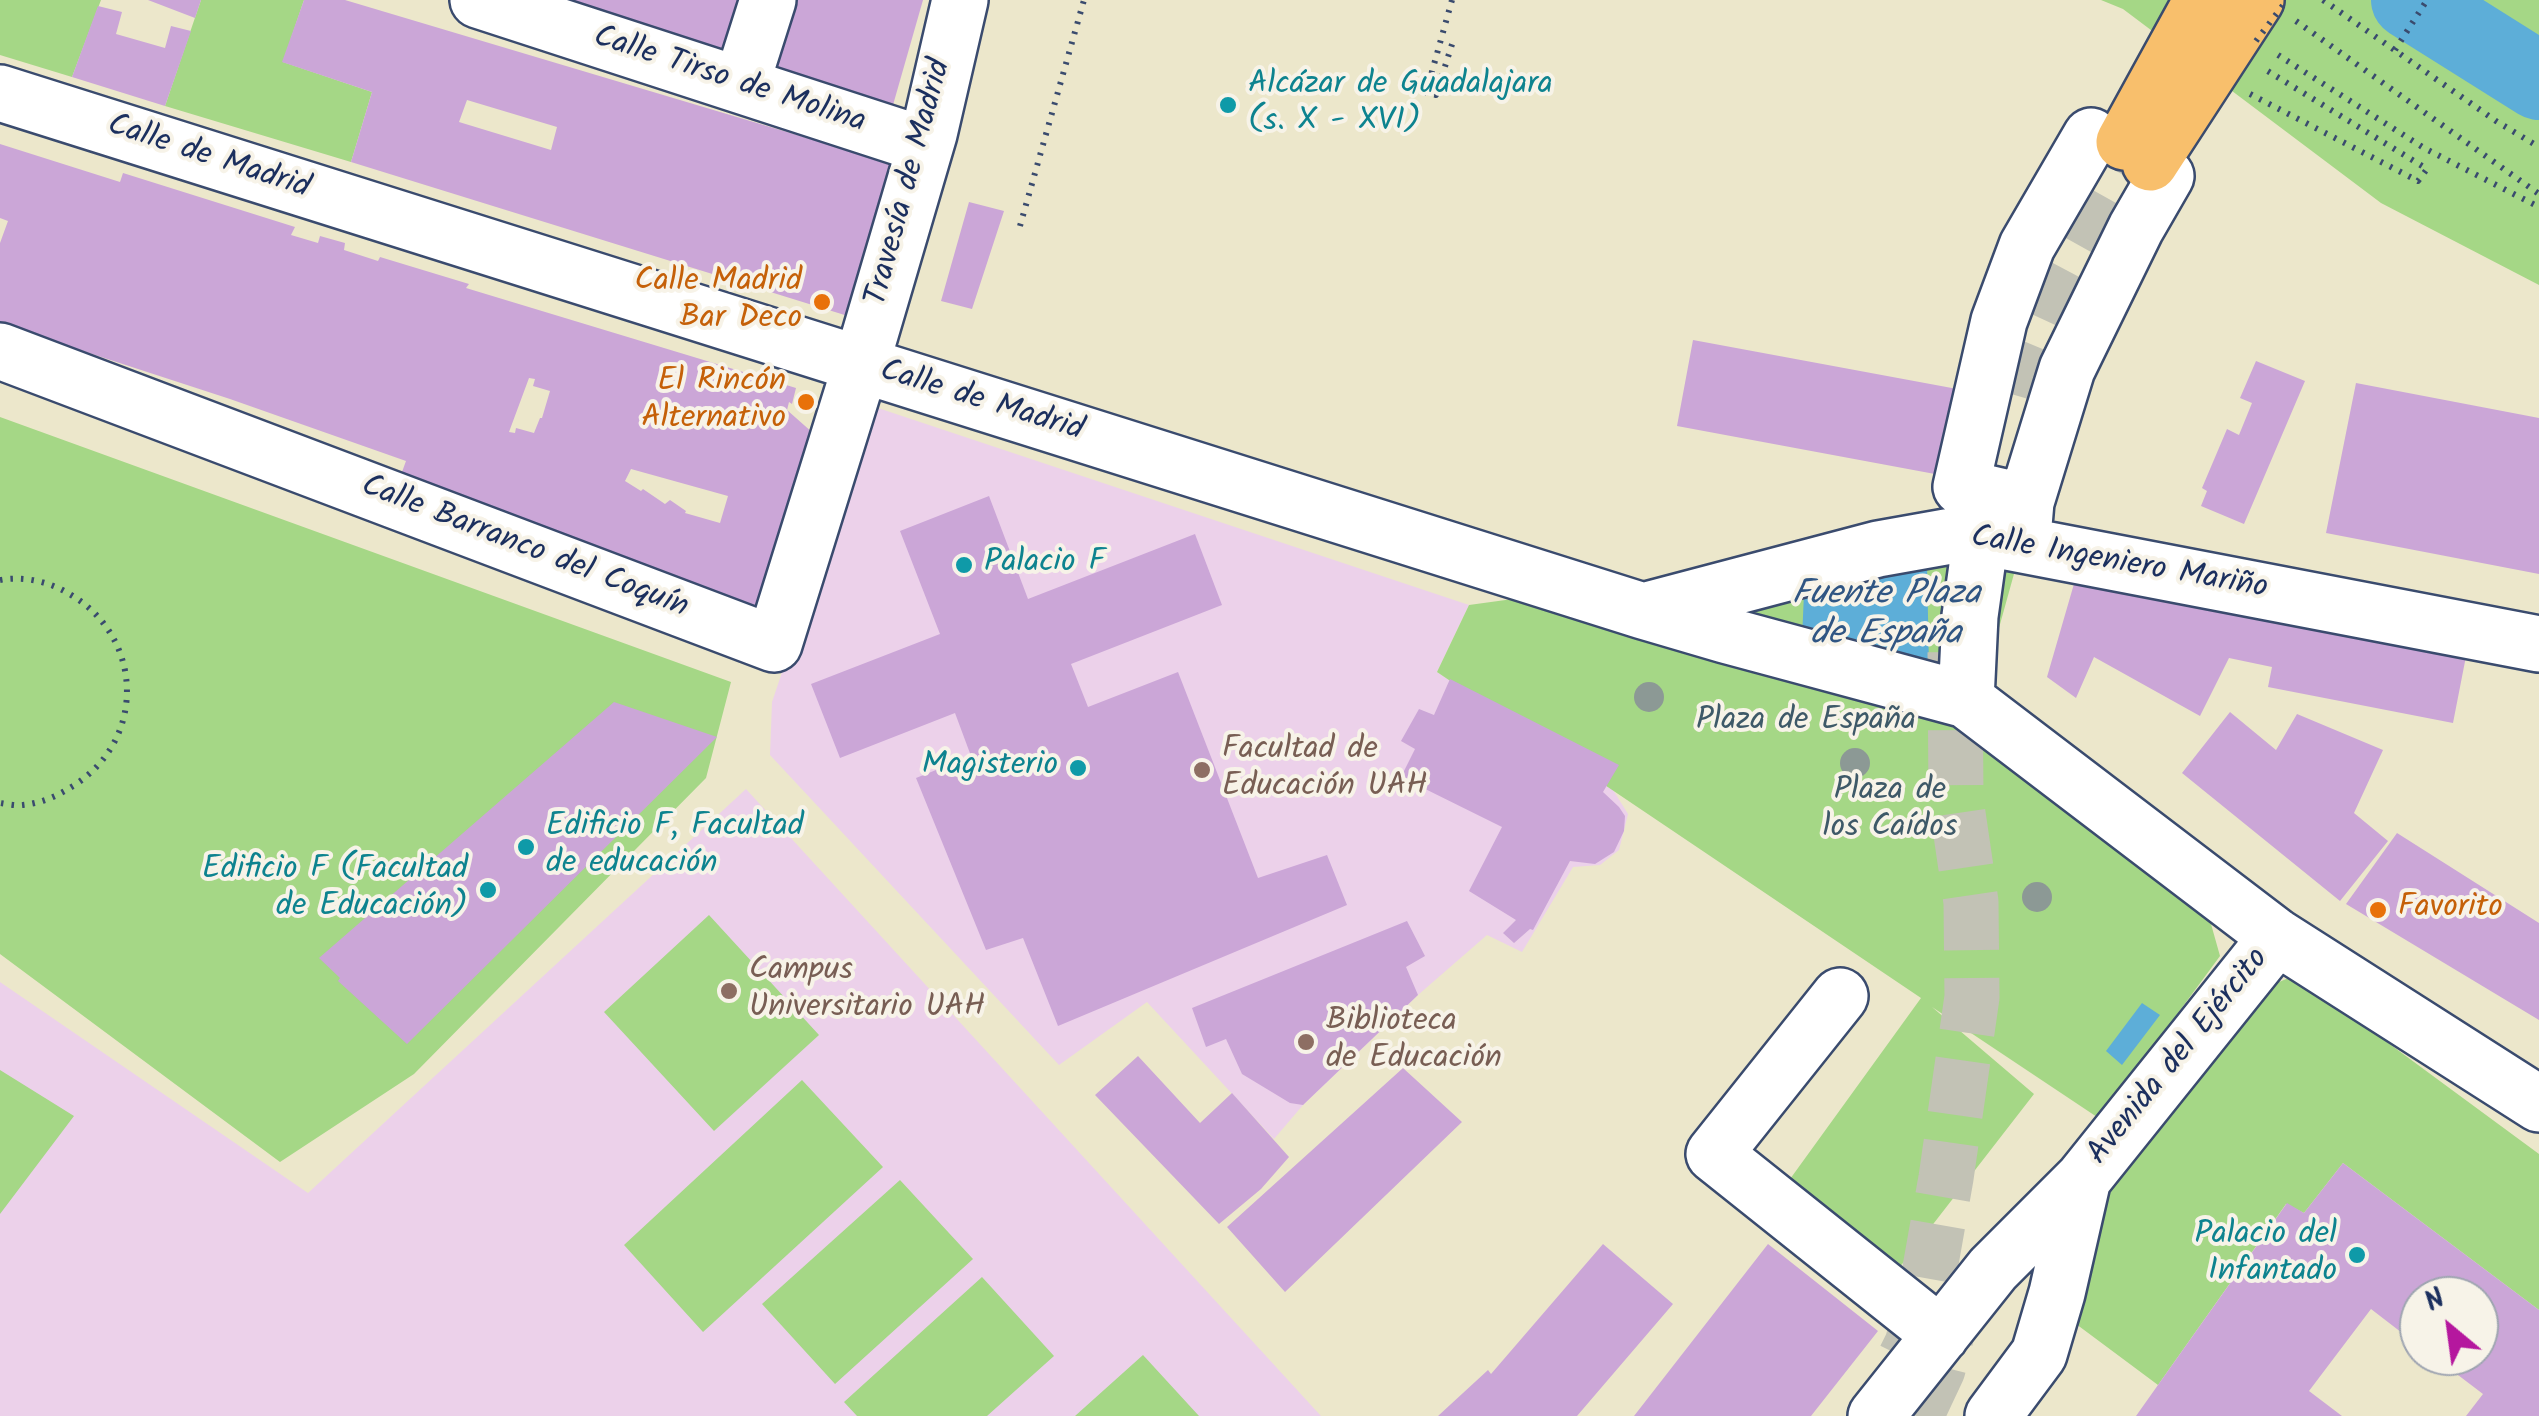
<!DOCTYPE html>
<html>
<head>
<meta charset="utf-8">
<style>
	body { margin:0 }
	#map { position:relative; width:2539px; height:1416px; overflow:hidden; background:#ece7cb; font-family:Kalam,sans-serif }
	canvas { display:block }
	.north { position:absolute; left:2399px; top:1276px; width:100px; height:100px; box-sizing:border-box; background:#f7f3e8; border:2px solid #9fa5b1; border-radius:50%; rotate:331deg; font-size:28px; font-weight:700; line-height:40px; text-align:center; color:#1b2f5e }
	.north::after { content:''; display:block; margin:auto; width:35px; height:45px; background:#b5179e; clip-path:polygon(50% 0,100% 100%,50% 72%,0 100%) }
</style>
</head>
<body>
<div id="map">
<canvas width="2539" height="1416"></canvas>
<div class="north">N</div>
</div>
<script>
const c = document.querySelector('canvas').getContext('2d');
c.lineJoin = 'round';
function fill(path, color) {
  c.fillStyle = color;
  c.fill(path, 'evenodd');
}
function strokePath(path, color, width, dash) {
  c.strokeStyle = color;
  c.lineWidth = width;
  c.lineCap = dash ? 'butt' : 'round';
  c.setLineDash(dash || []);
  c.stroke(path);
}
function label(font, color, halo, rows, align = 'center') {
  c.font = font + ' Kalam,sans-serif';
  c.lineWidth = 8;
  c.setLineDash([]);
  c.textBaseline = 'middle';
  c.strokeStyle = halo;
  c.fillStyle = color;
  for (const [text, x, y, turn = 0] of rows) {
    c.save();
    c.translate(x, y);
    c.rotate((+turn || 0) * Math.PI / 180);
    c.textAlign = isNaN(turn) ? turn : align;
    if (halo) c.strokeText(text, 0, 0);
    c.fillText(text, 0, 0);
    c.restore();
  }
}
fill(new Path2D(`
	M872 406 1469 605 1437 672 1610 785 1628 814 1619 850 1600 865 1573 867 1522 952 1487 935 1418 995 1303 1105 1274 1139 1147 1002 1059 1065 770 755 772 702Z
	M746 789 1321 1416H0V982L308 1193Z`), '#ecd1ea');
fill(new Path2D(`
	M0 0H101L72 77 0 55Z
	M201 0H304L283 62 372 92 351 162 165 106Z
	M2101 0H2539V285L2381 203 2123 9Z
	M0 417 731 682 706 778 414 1074 280 1162 0 954Z
	M2022 545 1969 736 2204 899 2220 956 2100 1119 1932 1007 2034 1094 1896 1272 1785 1186 1921 998 1437 672 1469 605 1878 549Z
	M709 915 819 1035 714 1131 604 1012Z
	M2291 977 2342 1009 2539 1154V1310L2343 1163 2304 1213 2286 1204 2158 1385 2068 1318 2087 1223 2262 989Z
	M0 1070 74 1116 0 1214Z
	M802 1080 883 1167 703 1332 624 1245Z
	M900 1180 973 1259 835 1384 762 1304Z
	M982 1277 1054 1356 987 1416H857L844 1402Z
	M1143 1355 1199 1416H1075Z`), '#a5d786');
fill(new Path2D(`
	M1927 564 1929 668 1802 639 1804 593Z
	M2142 1003 2160 1015 2122 1065 2106 1051Z`), '#5daed8');
strokePath(new Path2D(`
	M2410 0 2539 81`), '#5daed8', 78);
fill(new Path2D(`
	M148 0H201L195 18Z
	M304 0H345L834 146 890 165 864 321 351 162 372 92 282 62ZM467 100 557 127 551 150 459 122Z
	M542 0H738L720 59Z
	M790 0H923L891 112 766 74Z
	M98 6 122 12 116 34 165 48 171 26 191 31 165 106 72 77Z
	M0 144 120 182 123 173 295 227 291 235 318 243 320 236 345 243 344 250 378 261 380 257 469 284 466 288 796 388 792 404 789 402 787 410 813 433 761 608 402 472 406 461 230 399 0 324V243L8 221 0 218ZM529 378 535 379 533 386 550 391 542 418H540L534 433 516 428 515 433 509 432ZM631 469 728 496 720 523 685 513 686 511 670 500 665 504 643 489 641 491 625 481Z
	M969 202 1004 211 972 309 941 301Z
	M1693 340 1968 391 1951 477 1677 426Z
	M2256 361 2305 381 2244 524 2201 506 2207 491 2202 488 2227 429 2239 435 2252 403 2240 398Z
	M2356 383 2539 418V574L2326 533Z
	M989 496 1028 599 1195 534 1222 605 1071 664 1088 707 1178 672 1258 878 1327 855 1347 905 1058 1026 1023 938 986 950 916 778 971 756 955 713 840 758 811 684 940 634 900 531Z
	M2078 570 2468 646 2453 723 2268 687 2272 667 2229 658 2200 716 2094 657 2076 698 2047 677Z
	M1450 679 1619 765 1603 792 1619 807 1625 816 1624 831 1614 852 1595 864 1570 861 1533 930 1530 929 1514 943 1503 933 1516 920 1469 891 1502 827 1401 777 1415 749 1401 741 1419 709 1434 715Z
	M614 702 717 737 407 1044 338 981 340 978 319 958Z
	M2230 712 2276 750 2297 714 2383 750 2354 813 2388 841 2340 901 2182 773Z
	M2397 833 2539 923V1020L2346 904Z
	M1407 921 1425 956 1406 967 1418 995 1303 1105 1290 1103 1242 1074 1226 1039 1206 1047 1192 1008Z
	M1138 1056 1200 1123 1232 1093 1289 1157 1261 1189 1219 1224 1095 1095Z
	M1403 1068 1462 1122 1285 1292 1227 1227Z
	M2343 1163 2539 1310V1416H2466L2483 1394 2433 1356H2479V1296H2419V1346L2371 1309 2309 1391 2342 1416H2136L2287 1203 2304 1213Z
	M1603 1244 1673 1304 1577 1416H1438L1488 1370 1491 1374Z
	M1768 1244 1878 1331 1811 1416H1634Z`), '#cba6d7');
strokePath(new Path2D(`
	M2001 391C2025 309 2079 223 2120 148
	M1905 1358 1912 1344 1926 1291 1946 1178 1972 997 1971 902 1956 800 1955 652
	M1916 1416 1938 1369 1948 1330`), '#c2c2b5', 55, [55, 28]);
const minor = new Path2D(`
	M478 0 924 145
	M741 85 768 0
	M0 93 1643 611 1725 635 1966 700 2277 937 2539 1104
	M0 351 774 644 861 365 929 134 960 0
	M2026 502 1961 487 1999 321 2027 246 2091 136
	M2023 537 2026 502 2067 369 2136 228 2166 176
	M1643 611 1878 549 1951 536 1981 537 2539 644
	M1966 700 1970 616 1981 537
	M1840 996 1714 1154 1941 1335
	M1876 1416 1993 1269 2083 1179 2277 937
	M1993 1416 2039 1354 2057 1293 2083 1179`);
const major = new Path2D(`
	M2124 142 2202 0
	M2150 163 2256 0`);
strokePath(minor, '#3a4b6e', 60);
strokePath(major, '#3a4b6e', 60);
strokePath(new Path2D(`
	M1452 0 1426 93 1436 95 1454 38
	M2323 0 2496 121 2539 147
	M2296 21 2539 194
	M2395 50 2427 0
	M2278 55 2424 148 2539 207
	M2250 94 2418 181 2427 169 2266 70
	M1020 226 1084 0
	M0 580C22 576 47 581 66 592 144 634 148 739 73 786 58 796 41 803 23 805 16 806 7 804 0 803`), '#3a4b6e', 6, [2.5, 8]);
strokePath(minor, '#fff', 55);
strokePath(major, '#f8bf6c', 55);
strokePath(new Path2D(`
	M2256 41 2287 0`), '#3a4b6e', 6, [2.5, 8]);
c.fillStyle = '#8c9995';
for (const [x, y] of [
	[1649,697],
	[1855,763],
	[2037,897]
]) {
  c.beginPath();
  c.arc(x, y, 15, 0, 2 * Math.PI);
  c.fill();
}
for (const [x, y, r, color] of [
	[1228,105,10,"#0f9aa8"],
	[822,302,10,"#e8710a"],
	[806,402,10,"#e8710a"],
	[964,565,10,"#0f9aa8"],
	[1078,768,10,"#0f9aa8"],
	[1202,770,10,"#8d6e63"],
	[526,847,10,"#0f9aa8"],
	[488,890,10,"#0f9aa8"],
	[2378,910,10,"#e8710a"],
	[729,991,10,"#8d6e63"],
	[1306,1042,10,"#8d6e63"],
	[2357,1255,10,"#0f9aa8"]
]) {
  const dot = new Path2D();
  dot.arc(x, y, r, 0, 2 * Math.PI);
  c.fillStyle = color;
  c.fill(dot);
  strokePath(dot, '#f7f3e8', 4);
}
label('32px', '#1b2f5e', '#f7f3e8', [
	["Calle Tirso de Molina",729,82,18],
	["Calle de Madrid",208,159,18],
	["Travesía de Madrid",911,183,-75],
	["Calle de Madrid",981,403,17],
	["Calle Barranco del Coquín",524,549,21],
	["Calle Ingeniero Mariño",2119,565,10],
	["Avenida del Ejército",2180,1058,-51]
]);
label('32px', '#0d838f', '#f7f3e8', [
	["Alcázar de Guadalajara",1248,87],
	["(s. X - XVI)",1248,124],
	["Palacio F",984,565],
	["Magisterio",1058,768,"right"],
	["Edificio F, Facultad",546,829],
	["de educación",546,866],
	["Edificio F (Facultad",468,872,"right"],
	["de Educación)",468,909,"right"],
	["Palacio del",2337,1237,"right"],
	["Infantado",2337,1274,"right"]
], 'left');
label('32px', '#c56008', '#f7f3e8', [
	["Calle Madrid",802,284],
	["Bar Deco",802,321],
	["El Rincón",786,384],
	["Alternativo",786,421],
	["Favorito",2398,910,"left"]
], 'right');
label('32px', '#3e5968', '#f7f3e8', [
	["Plaza de España",1806,723],
	["Plaza de",1890,793],
	["los Caídos",1890,830]
]);
label('32px', '#785e54', '#f7f3e8', [
	["Facultad de",1222,752],
	["Educación UAH",1222,789],
	["Campus",749,973],
	["Universitario UAH",749,1010],
	["Biblioteca",1326,1024],
	["de Educación",1326,1061]
], 'left');
label('italic 35px', '#2f5583', '#f7f3e8', [
	["Fuente Plaza",1886,597],
	["de España",1886,637]
]);
</script>
</body>
</html>
